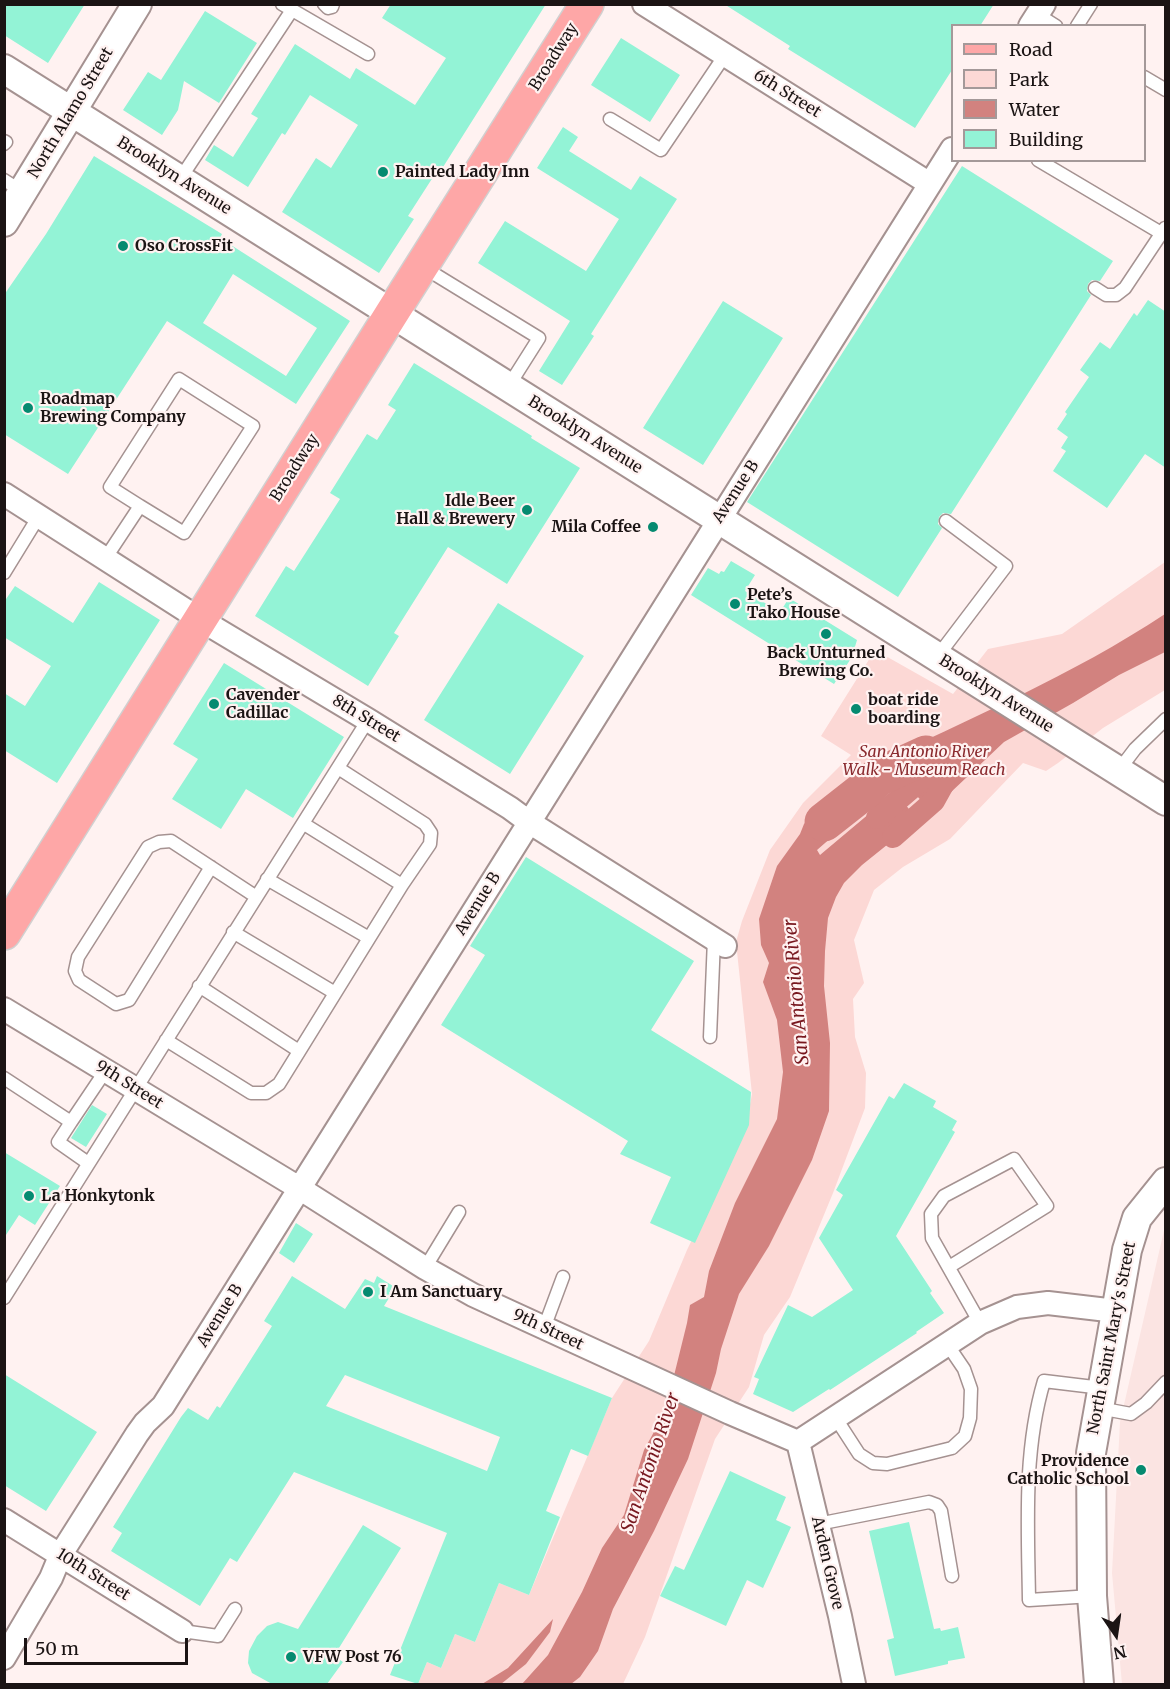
<!DOCTYPE html>
<html>
<head>
<meta charset="utf-8">
<style>
	body { margin:0 }
	#map { position:relative; width:1170px; height:1689px; overflow:hidden; background:#fff2f1; font-family:Merriweather,serif }
	canvas { display:block }
	.frame { position:absolute; inset:0; border:6px solid #1b1414; pointer-events:none }
	.legend { position:absolute; left:951px; top:24px; width:195px; height:138px; box-sizing:border-box; background:#fff2f1; border:2px solid #a49999; margin:0; padding:8px 10px; list-style:none; font-size:18px; color:#1b1414 }
	.legend li { display:flex; align-items:center; gap:12px; height:30px }
	.legend b { width:30px; border:2px solid #a49999 }
	.north { position:absolute; left:1086px; top:1605px; width:60px; height:60px; -webkit-text-stroke:4px #fff2f1; paint-order:stroke; rotate:167deg; font-size:16px; font-weight:700; line-height:24px; text-align:center; color:#1b1414 }
	.north::after { content:''; display:block; margin:auto; width:21px; height:27px; background:#1b1414; clip-path:polygon(50% 0,100% 100%,50% 72%,0 100%) }
	.scale { position:absolute; left:24px; top:1638px; width:164px; height:27px; box-sizing:border-box; border:3px solid #1b1414; border-top:0; padding-left:8px; font-size:18px; line-height:21px; white-space:nowrap; color:#1b1414; -webkit-text-stroke:4px #fff2f1; paint-order:stroke }
</style>
</head>
<body>
<div id="map">
<canvas width="1170" height="1689"></canvas>
<div class="frame"></div>
<ul class="legend">
<li><b style="height:8px;background:#fea7a7"></b>Road</li>
<li><b style="height:16px;background:#fcd8d5"></b>Park</li>
<li><b style="height:16px;background:#d2827f"></b>Water</li>
<li><b style="height:16px;background:#93f3d6"></b>Building</li>
</ul>
<div class="north">N</div>
<div class="scale">50 m</div>
</div>
<script>
const c = document.querySelector('canvas').getContext('2d');
c.lineJoin = 'round';
function fill(path, color) {
  c.fillStyle = color;
  c.fill(path, 'evenodd');
}
function strokePath(path, color, width, dash) {
  c.strokeStyle = color;
  c.lineWidth = width;
  c.lineCap = dash ? 'butt' : 'round';
  c.setLineDash(dash || []);
  c.stroke(path);
}
function label(font, color, halo, rows, align = 'center') {
  c.font = font + ' Merriweather,serif';
  c.lineWidth = 4.5;
  c.setLineDash([]);
  c.textBaseline = 'middle';
  c.strokeStyle = halo;
  c.fillStyle = color;
  for (const [text, x, y, turn = 0] of rows) {
    c.save();
    c.translate(x, y);
    c.rotate((+turn || 0) * Math.PI / 180);
    c.textAlign = isNaN(turn) ? turn : align;
    if (halo) c.strokeText(text, 0, 0);
    c.fillText(text, 0, 0);
    c.restore();
  }
}
fill(new Path2D(`
	M1165 1226V1684H1122L1112 1573 1120 1422Z`), '#fbe4e2');
fill(new Path2D(`
	M1165 562V690L1103 728 1058 763 1046 771 1023 763 950 839 903 867 874 890 854 940 864 983 853 999 855 1037 866 1073 865 1108 833 1193 790 1297 764 1335 749 1387 715 1439 645 1637 623 1684H418L427 1662 441 1668 455 1634 475 1642 499 1583 529 1595 612 1398 649 1341 687 1250 745 1130 752 1094 736 942 742 921 770 850 803 803 851 755 821 736 875 650 953 694 988 649 1062 634Z`), '#fcd8d5');
fill(new Path2D(`
	M1165 614V652L1119 675 1073 703 1004 742 931 811 901 779 887 786 869 767C969 719 1073 675 1165 614Z
	M859 780 873 798 856 816 817 850 820 855 895 792 918 820 862 865 844 883 836 897 828 918 825 951 824 986 830 1043 829 1111 812 1160 769 1246 739 1294 721 1349 716 1373 688 1459 654 1531 613 1609 598 1651 580 1677 571 1684H522L548 1655 582 1592 602 1548 624 1515 644 1450 665 1412 687 1323 690 1305 704 1297 709 1271 735 1203 777 1119 783 1072 777 1020 763 982 769 963 761 945 759 919 777 866 800 834 804 824 832 798Z
	M553 1619 550 1632 526 1664 501 1684H482L508 1668Z`), '#d2827f');
strokePath(new Path2D(`
	M877 818 934 769
	M893 837 934 801 944 783`), '#d2827f', 22);
strokePath(new Path2D(`
	M824 822 866 789 878 777 926 755`), '#d2827f', 39);
fill(new Path2D(`
	M4 4H85L48 63 4 35Z
	M391 4H546L438 175 435 174 408 216 414 219 379 273 282 212 316 158 331 168 358 125 310 95 285 135 282 133 248 187 205 160 214 145 233 157 258 118 251 114 295 44 350 79 356 68 415 105 446 58 382 18Z
	M724 4H994L980 26H952V70L915 128 788 49 790 46Z
	M205 11 257 43 219 103 184 81 178 110 162 135 123 110 148 72 161 80Z
	M621 38 680 75 650 122 591 85Z
	M563 127 578 137 569 151 631 190 640 176 677 199 591 334 594 336 562 385 539 371 570 321 478 263 505 221 586 271 619 219 537 168Z
	M94 156 222 234 220 238 350 321 296 404 167 321 68 474 4 434V295L46 234ZM233 274 317 328 286 376 203 323Z
	M962 166 1113 261 1100 281 1092 280 1088 284 1087 291 1091 295 951 514 943 513 939 517 938 524 942 528 898 597 747 502Z
	M1148 300 1166 312V468L1145 454 1107 508 1053 471 1066 451 1061 448 1068 437 1057 429 1067 414 1065 412 1089 377 1080 370 1100 342 1110 349 1134 313 1137 316Z
	M723 301 783 338 703 465 643 428Z
	M414 363 532 436 531 438 580 468 507 584 448 547 394 633 399 636 368 686 255 616 286 566 294 571 340 499 330 493 367 434 377 440 396 410 388 405Z
	M731 561 755 575 745 591 780 612 789 598 857 640 852 657 834 684 691 595 708 568 719 574 721 571 724 572Z
	M99 582 160 620 57 783 4 750V693L25 706 51 666 4 637V602L15 586 73 623Z
	M498 603 584 656 510 774 424 720Z
	M224 663 344 737 293 818 246 789 221 829 172 799 198 759 173 744Z
	M526 857 694 961 651 1030 751 1092 749 1125 695 1243 650 1223 671 1177 620 1154 628 1141 441 1025 485 955 470 946Z
	M904 1083 936 1101 933 1107 957 1121 952 1130 955 1132 896 1236 932 1291 930 1293 944 1313 916 1332 917 1333 830 1390 829 1389 793 1412 753 1394 759 1379 754 1377 788 1305 812 1317 853 1290 819 1238 843 1195 836 1190 889 1096 894 1099Z
	M92 1105 107 1114 86 1147 71 1138Z
	M4 1152 60 1186 35 1225 19 1215 4 1238Z
	M296 1223 313 1234 294 1263 279 1253Z
	M292 1276 345 1309 365 1279 374 1283 377 1276 393 1286 389 1293 391 1295 384 1306 612 1398 588 1456 571 1449 546 1511 560 1517 529 1595 499 1583 475 1642 455 1634 441 1668 427 1662 418 1684 390 1675 447 1533 294 1472 237 1562 230 1558 200 1606 111 1551 122 1533 113 1527 181 1417 188 1408 208 1420 217 1406 220 1408 272 1326 264 1321ZM345 1375 500 1437 487 1471 326 1406Z
	M4 1374 97 1432 46 1511 4 1485Z
	M730 1471 786 1497 776 1520 791 1527 763 1588 747 1580 726 1626 660 1596 675 1566 684 1570Z
	M909 1522 934 1629 940 1628 941 1631 958 1627 965 1658 948 1661V1664L895 1676 887 1640 894 1638 869 1531Z
	M363 1525 401 1548 334 1656 343 1662 327 1684H272L252 1673 248 1663 249 1651 257 1636 267 1626 278 1622 298 1629Z`), '#93f3d6');
const service = new Path2D(`
	M282 4 368 54
	M324 4 328 8 332 7 333 4
	M1037 14 1056 26
	M1077 26 1091 4
	M1144 77 1166 90
	M610 119 661 150 725 55
	M4 141 6 142 4 144
	M1038 160 1161 233
	M180 179 292 10
	M4 180 23 192
	M423 267 539 338 508 387
	M1095 288 1106 295H1116L1125 288 1165 228
	M105 559 140 506 184 533 253 426 179 379 110 487 140 506
	M4 573 39 516
	M937 657 1006 566 946 521
	M1119 770 1135 749 1166 719
	M304 824 402 885
	M211 867 129 1000 116 1004 79 980 75 971 78 957 148 847 159 842 171 841 255 896
	M267 879 369 938
	M233 932 335 993
	M199 986 299 1051
	M710 1037 714 939
	M166 1040 251 1093H266L279 1084 402 885 430 844 431 833 425 824 338 768
	M4 1078 71 1122 106 1070
	M71 1122 58 1142 88 1163
	M949 1267 1047 1206 1014 1159 944 1196 931 1214 932 1238 980 1323
	M425 1268 459 1212
	M4 1298C125 1105 246 912 368 720
	M544 1328 563 1277
	M1099 1408 1131 1414 1146 1403 1166 1382
	M835 1417 859 1454 873 1463 887 1464 952 1448 965 1436 970 1418 971 1389 964 1369 947 1344
	M818 1524 929 1502 937 1505 941 1511 952 1576
	M1092 1596 1029 1600C1028 1527 1023 1452 1044 1381L1102 1388
	M182 1631 218 1636 235 1609`);
const minor = new Path2D(`
	M644 4 930 184
	M1030 26 1044 4
	M4 494 201 620 368 720 510 808 529 822 725 946
	M4 1009 299 1188 425 1268 473 1295 730 1413 798 1442
	M798 1442 980 1323 1017 1307 1048 1303 1116 1311
	M798 1442 840 1616 854 1684
	M4 1520 182 1631
	M4 1658 51 1578 61 1554 137 1434 145 1423 163 1406 952 149`);
const tertiary = new Path2D(`
	M4 69 1166 801
	M4 222 137 4
	M1099 1684 1092 1596 1091 1453 1127 1250 1137 1218 1166 1182`);
const primary = new Path2D(`
	M4 933 392 313 587 4`);
strokePath(service, '#a59291', 15);
strokePath(minor, '#a59291', 26);
strokePath(tertiary, '#a59291', 32);
strokePath(primary, '#d1d0d0', 36);
strokePath(service, '#fff', 12);
strokePath(minor, '#fff', 22);
strokePath(tertiary, '#fff', 28);
strokePath(primary, '#fea7a7', 33);
for (const [x, y, r, color] of [
	[383,172,6,"#058a70"],
	[123,246,6,"#058a70"],
	[28,408,6,"#058a70"],
	[527,510,6,"#058a70"],
	[653,527,6,"#058a70"],
	[735,604,6,"#058a70"],
	[826,634,6,"#058a70"],
	[214,704,6,"#058a70"],
	[856,709,6,"#058a70"],
	[29,1196,6,"#058a70"],
	[368,1292,6,"#058a70"],
	[1141,1470,6,"#058a70"],
	[291,1657,6,"#058a70"]
]) {
  const dot = new Path2D();
  dot.arc(x, y, r, 0, 2 * Math.PI);
  c.fillStyle = color;
  c.fill(dot);
  strokePath(dot, '#fff2f1', 2);
}
label('16px', '#1b1414', '#fff2f1', [
	["Broadway",554,57,-58],
	["6th Street",787,94,32],
	["North Alamo Street",71,113,-59],
	["Brooklyn Avenue",174,176,32],
	["Brooklyn Avenue",585,435,32],
	["Broadway",295,468,-58],
	["Avenue B",736,492,-57],
	["Brooklyn Avenue",996,694,32],
	["8th Street",366,719,31],
	["Avenue B",478,904,-58],
	["9th Street",129,1085,32],
	["Avenue B",220,1316,-58],
	["9th Street",548,1330,25],
	["North Saint Mary's Street",1112,1338,-79],
	["Arden Grove",827,1563,77],
	["10th Street",93,1575,32]
]);
label('bold 16px', '#1b1414', '#fff2f1', [
	["Painted Lady Inn",395,172],
	["Oso CrossFit",135,246],
	["Roadmap",40,399],
	["Brewing Company",40,417],
	["Idle Beer",515,501,"right"],
	["Hall & Brewery",515,519,"right"],
	["Mila Coffee",641,527,"right"],
	["Pete’s",747,595],
	["Tako House",747,613],
	["Back Unturned",826,653,"center"],
	["Brewing Co.",826,671,"center"],
	["Cavender",226,695],
	["Cadillac",226,713],
	["boat ride",868,700],
	["boarding",868,718],
	["La Honkytonk",41,1196],
	["I Am Sanctuary",380,1292],
	["Providence",1129,1461,"right"],
	["Catholic School",1129,1479,"right"],
	["VFW Post 76",303,1657]
], 'left');
label('italic 16px', '#8a2a2e', '#fff2f1', [
	["San Antonio River",924,752],
	["Walk - Museum Reach",924,770]
]);
label('italic 18px', '#78181f', '#fff2f1', [
	["San Antonio River",797,992,-95],
	["San Antonio River",651,1463,-71]
]);
</script>
</body>
</html>
